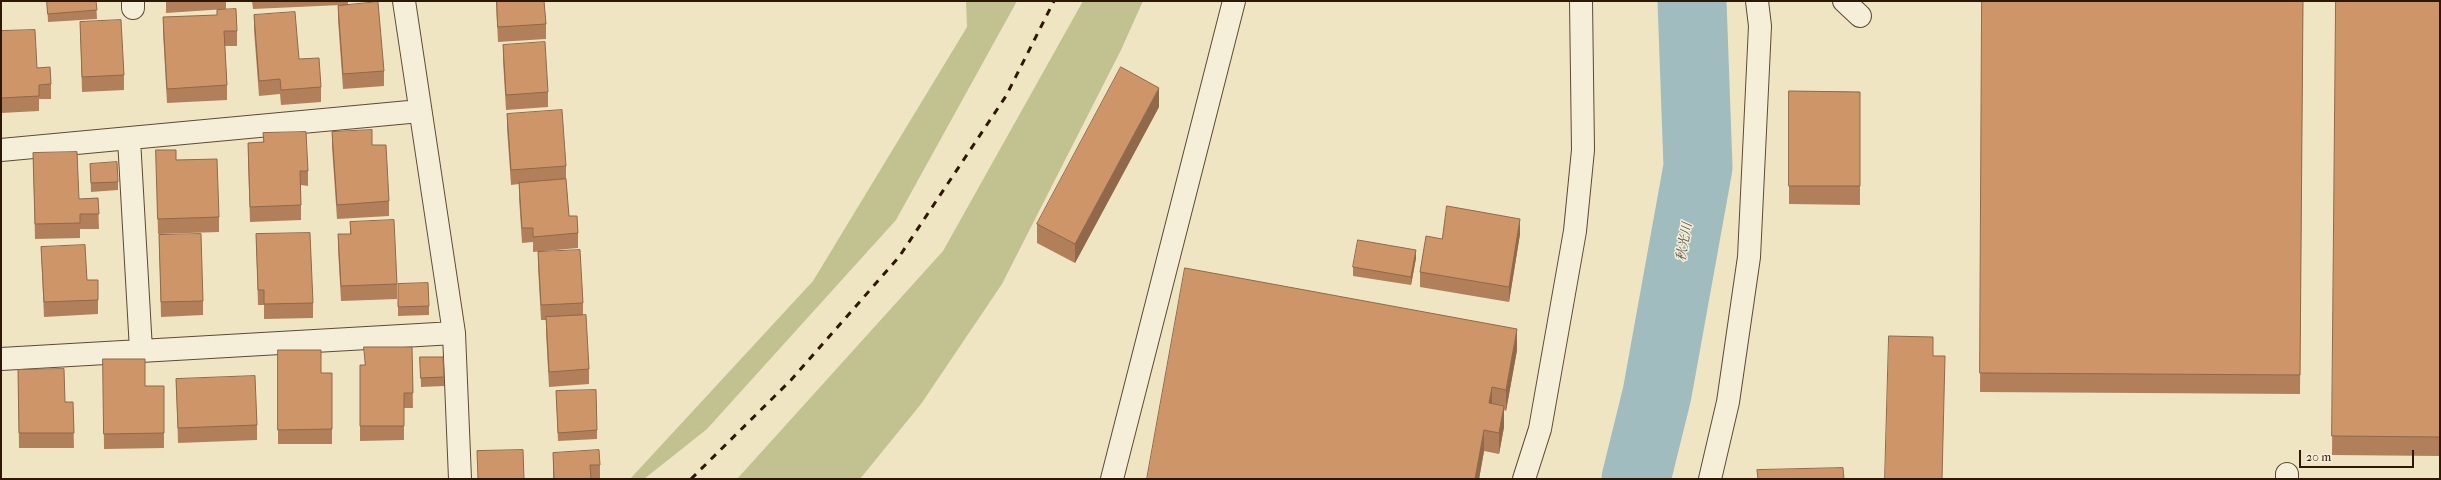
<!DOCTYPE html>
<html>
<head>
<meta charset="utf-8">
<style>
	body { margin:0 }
	#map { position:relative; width:2441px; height:480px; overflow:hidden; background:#f0e5c3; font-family:"IM FELL French Canon",serif }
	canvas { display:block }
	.frame { position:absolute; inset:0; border:2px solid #2d1705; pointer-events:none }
	.scale { position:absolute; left:2299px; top:450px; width:115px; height:18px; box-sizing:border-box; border:2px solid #2d1705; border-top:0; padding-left:5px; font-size:12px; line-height:14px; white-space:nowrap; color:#2d1705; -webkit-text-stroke:3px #f5eed8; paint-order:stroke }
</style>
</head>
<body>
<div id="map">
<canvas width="2441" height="480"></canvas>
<div class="frame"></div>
<div class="scale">20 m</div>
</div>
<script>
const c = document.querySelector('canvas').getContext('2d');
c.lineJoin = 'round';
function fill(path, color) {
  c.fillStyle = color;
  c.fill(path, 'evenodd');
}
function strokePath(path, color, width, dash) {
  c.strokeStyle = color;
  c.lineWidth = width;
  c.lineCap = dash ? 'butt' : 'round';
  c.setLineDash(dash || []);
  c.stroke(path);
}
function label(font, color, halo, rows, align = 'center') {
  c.font = font + ' "IM FELL French Canon","Noto Serif JP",serif';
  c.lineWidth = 3;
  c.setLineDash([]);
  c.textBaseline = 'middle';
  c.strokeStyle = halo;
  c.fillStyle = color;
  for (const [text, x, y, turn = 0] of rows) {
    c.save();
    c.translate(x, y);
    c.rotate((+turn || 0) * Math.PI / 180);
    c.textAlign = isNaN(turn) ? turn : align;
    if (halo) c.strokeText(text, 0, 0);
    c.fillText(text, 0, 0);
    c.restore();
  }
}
fill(new Path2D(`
	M966 1H1017L896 220 707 429 644 479H630L813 281 967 27Z
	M1083 1H1143L1121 50 1002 284 921 404 860 479H737L943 251Z`), '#c1c28f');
strokePath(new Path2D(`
	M1636 479 1657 394 1698 167 1692 1`), '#a0bcbf', 69);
const lane = new Path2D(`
	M133 1V8
	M1844 1 1860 16
	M1524 479 1540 429 1575 231 1583 150 1581 1
	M1710 479 1728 402 1749 257 1760 26 1757 1
	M2287 479V474`);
const street = new Path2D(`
	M404 1 454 333 460 479
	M129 139 141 350
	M1 150 420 111
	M1 359 454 333
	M1112 479 1234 1`);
strokePath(lane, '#5e4a34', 24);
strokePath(street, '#5e4a34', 24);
strokePath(lane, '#f5eed8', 22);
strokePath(street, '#f5eed8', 22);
strokePath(new Path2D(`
	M691 479 791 380 899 257 1006 96 1054 1`), '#2d1705', 3, [7, 7]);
fill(new Path2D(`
	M47 1H96L97 19 48 22Z
	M166 1H226V9L166 13Z
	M252 1H348V5L384 71V86L343 89 338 20V6L341 5 253 9Z
	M496 1H544L546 24V39L498 42Z
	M1982 1H2303L2300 394 1980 392Z
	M2336 1H2440V456L2332 455Z
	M254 15 299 59 321 87V102L281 105 280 94 259 96 254 30Z
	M163 17 237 31V46H225L227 85V100L167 103 163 32Z
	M80 22 124 75V90L82 92Z
	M1 31 37 68 51 84V99H39V111L1 113Z
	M503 45 548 92V107L506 110 503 60Z
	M1789 91 1860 92V205L1789 204Z
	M1159 107 1075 263 1037 243V224Z
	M507 114 566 166V179L569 216 578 233V248L533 252V242L522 243 519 198V184L511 185 507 128Z
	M332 132 372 145 389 201V216L337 219 332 147Z
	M263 133 308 171V186L301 185V220L250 222 248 158V143L263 142Z
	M156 150 176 160 219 217V232L158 234Z
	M33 153 79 199 98 198 99 229H80V238L35 239Z
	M90 164 118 182V190L91 192Z
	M350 222 397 284V299L341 301 338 249V234H350Z
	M256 234 313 303V318L264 319V305H258Z
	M1520 234 1509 302 1420 287V272L1442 239Z
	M159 235 203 301V315L161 317Z
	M41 247 87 280H98V314L44 317Z
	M538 252 583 303V315L589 369V384L549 387 546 332V320H541L538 267Z
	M1416 258 1411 285 1353 276V267Z
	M398 284 429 306V315L398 316Z
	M412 347 413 408H404V440L360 441V365H364Z
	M278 350 321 373H332V444H278Z
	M1517 350 1506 411 1504 410V427L1499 454 1484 451 1479 479H1147Z
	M420 357 444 377V386L421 387Z
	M103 359 145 386H164V448L104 449Z
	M18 370 65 402H73L74 448H19Z
	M176 379 257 425V440L178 443Z
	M556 391 597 430V439L558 441Z
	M553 453 600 465V479H553Z`), '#b1805a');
fill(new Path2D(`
	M1159 88V107L1075 263V244Z
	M1520 219V234L1509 302V287Z
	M1416 250V258L1411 285V277Z
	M1517 329V350L1506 411V390Z
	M1492 387V408L1489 403Z
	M1504 406V427L1499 454V433Z
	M1484 430V451L1479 479H1475Z`), '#90684a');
const building = new Path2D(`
	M47 1H96L97 10 48 14Z
	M497 1H544L546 24 498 27Z
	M1982 1H2303L2300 375 1980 373Z
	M2336 1H2440V437L2332 436Z
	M378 2 384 71 343 74 338 6Z
	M236 9 237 31H224L227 85 167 89 163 17 217 15V10Z
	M295 12 299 59 319 58 321 87 281 90 280 79 259 81 254 15Z
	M121 20 124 75 82 77 80 22Z
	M35 30 37 68 50 67 51 84 39 85V96L1 98V31Z
	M545 42 548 92 506 95 503 45Z
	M1121 67 1159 88 1075 244 1037 224Z
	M1789 91 1860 92V186H1789Z
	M562 110 566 166 511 170 507 114Z
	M372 130V145H386L389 201 337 205 332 132Z
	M306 132 308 171H300L301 205 250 207 248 143 264 142 263 133Z
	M156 150H176V160L217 159 219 217 158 219Z
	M77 152 79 199 98 198 99 214H80V223L35 224 33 153Z
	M117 162 118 182 91 183 90 164Z
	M566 179 569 216H577L578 233 533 237V228H522L519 183Z
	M1447 206 1520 219 1509 287 1420 272 1426 236 1442 239Z
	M394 220 397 284 341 286 338 234H351L350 222Z
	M310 233 313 303 264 304V290H258L256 234Z
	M201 234 203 301 161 302 159 235Z
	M1358 240 1416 250 1411 277 1353 267Z
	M85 245 87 280H98V300L44 302 41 247Z
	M580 250 583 303 541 305 538 252Z
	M1185 268 1517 329 1506 390 1492 387 1489 403 1504 406 1499 433 1484 430 1475 479H1147Z
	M428 283 429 306 398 307V284Z
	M586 315 589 369 549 372 546 317Z
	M1889 336 1933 337V356H1945L1942 479H1885Z
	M364 347H412L413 393H404V426H360V365H365Z
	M278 350H321V373H332V429L278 430Z
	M420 357H443L444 377 421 378Z
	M103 359H145V386H164V433L104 434Z
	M64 369 65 402H73L74 433H19L18 370Z
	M255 376 257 425 178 428 176 379Z
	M596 390 597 430 558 433 556 391Z
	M523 450 524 479H478L477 451Z
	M599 450 600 465H590L591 479H554L553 453Z
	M1843 468 1844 479H1758L1757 470Z`);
fill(building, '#ce9569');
strokePath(building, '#90684a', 1);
label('italic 13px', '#555146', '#f5eed8', [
	["秋光川",1685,242,-80]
]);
</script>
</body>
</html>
